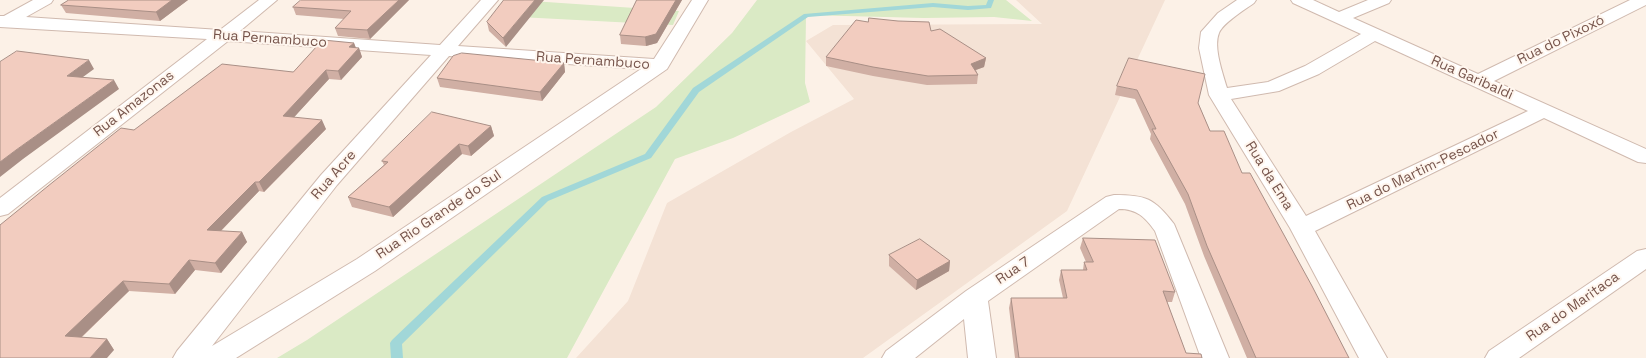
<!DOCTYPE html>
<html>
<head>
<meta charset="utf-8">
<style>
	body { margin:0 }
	canvas { display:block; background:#fcf1e7 }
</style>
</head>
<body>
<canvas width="1646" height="358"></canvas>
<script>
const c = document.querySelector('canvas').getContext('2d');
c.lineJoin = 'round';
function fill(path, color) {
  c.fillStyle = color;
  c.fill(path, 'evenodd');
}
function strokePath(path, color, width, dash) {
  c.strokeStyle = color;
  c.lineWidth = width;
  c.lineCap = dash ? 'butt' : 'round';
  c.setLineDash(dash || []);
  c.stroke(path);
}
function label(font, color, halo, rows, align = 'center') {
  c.font = font + ' "Space Grotesk",sans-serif';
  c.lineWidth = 4;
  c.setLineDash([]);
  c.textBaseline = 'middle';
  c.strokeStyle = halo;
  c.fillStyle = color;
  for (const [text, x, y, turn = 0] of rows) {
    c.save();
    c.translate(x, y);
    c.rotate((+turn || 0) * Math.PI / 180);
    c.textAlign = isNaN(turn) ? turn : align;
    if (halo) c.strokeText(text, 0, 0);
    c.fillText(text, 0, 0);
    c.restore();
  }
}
fill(new Path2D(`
	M1016 0H1165L1067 211 863 358H576L628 301 667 203 791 132 854 99 806 41 833 25 1042 24Z`), '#f4e2d5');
fill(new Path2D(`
	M517 0 679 11 673 25 500 16Z
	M757 0H1006L1032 21 994 17 924 18 806 15 805 83 810 102 733 138 675 159 567 358H277L307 340 656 107 732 33Z`), '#daeac5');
fill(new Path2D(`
	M988 0H994L991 8 968 10 933 7 808 17 699 92 651 158 548 201 402 344 403 358H391L390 343 392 340 542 197 645 154 693 88 804 14 933 3 968 6 986 5Z`), '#a1d7d8');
const street = new Path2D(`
	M33 0H53L51 3 26 17 220 30 259 0H277L240 31 440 45 481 0H498L458 46 654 59 692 0H708L667 69 375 271 236 358H173L177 351 321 175 431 55 228 41 8 214 0 216V198L207 39 0 27V16H4ZM449 56 641 69 357 259 212 346 337 185Z
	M1237 0H1256L1254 3C1244 10 1223 23 1219 33 1213 47 1223 74 1227 88L1268 82 1305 66 1361 34 1293 3 1291 0H1313L1339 12 1368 0H1391L1389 3 1353 18 1478 74 1630 0H1646V5L1494 81 1646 149V163L1638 162 1544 118 1315 231 1387 358H1359L1290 228 1209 95 1199 48 1201 32 1218 13ZM1375 41 1528 111 1306 216 1231 99 1279 91 1319 74Z
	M1114 195C1146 195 1154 198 1174 224L1229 358H1201L1155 231C1145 217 1137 209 1119 209L988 301 996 358H968L964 319 915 358H882L886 351 966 291 1106 197Z
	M1646 249V269L1519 358H1485L1489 351 1637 251Z`);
strokePath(street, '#d0baaf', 2);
fill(street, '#fff');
fill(new Path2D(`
	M69 0H188L160 21 66 13 61 5Z
	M409 0 370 39 338 36 335 28 344 19 296 15 293 7Z
	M504 0 506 47 489 31 487 22Z
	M637 0H682L657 43 646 46 621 44 620 35Z
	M868 22 931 31 986 58 984 67 976 70 978 75 977 84 927 85 873 76 826 66V57Z
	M354 43 356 48H359L362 57 341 80 329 79 294 117 326 129 264 192 259 191 221 231 242 232 247 242 221 273 195 270 175 294 129 291 82 337 107 339 114 350 0 358 134 130 293 72Z
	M564 63 565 72 542 101 440 87 437 78Z
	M1117 86 1198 103 1210 131 1242 173 1349 358H1247L1204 256 1185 204 1150 139 1151 134 1135 99 1115 95Z
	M491 126 494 136 471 156 462 154 393 217 352 207 348 197 384 165 382 161Z
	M1083 238 1175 292 1172 302H1167L1186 353 1202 358H1015L1009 308 1011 298H1063L1059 280 1061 270H1083L1084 262H1086L1080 248Z
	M889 255 950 261 949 271 916 290 889 266Z`), '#d0afa4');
fill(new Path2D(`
	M172 0H188L160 21 156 12Z
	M399 0H409L370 39 367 30Z
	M535 0H544L506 47 503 38Z
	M676 0H682L657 43 646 46 645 37Z
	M354 43 357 51 359 48 362 57 341 80 338 71 349 47Z
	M986 58 984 67 970 72 971 64Z
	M89 60 94 69 72 85 67 76Z
	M564 63 565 72 542 101 540 92Z
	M326 70 329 79 287 125 283 116Z
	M114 80 119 89 23 159 0 177V162L16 150Z
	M322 120 326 129 264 192 259 182Z
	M491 126 494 136 471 156 468 146Z
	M459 144 462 154 393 217 389 207Z
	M255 182 259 191 212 240 207 230Z
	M242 232 247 242 221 273 215 263Z
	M189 260 195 270 175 294 169 284Z
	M950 261 949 271 916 290 917 280Z
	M123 281 129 291 72 346 65 336Z
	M107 339 114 350 107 358H90Z`), '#a98f86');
const building = new Path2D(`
	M69 0H172L156 12 61 5Z
	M301 0H399L367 30 335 28 351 11 293 7Z
	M504 0H535L503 38 487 22Z
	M637 0H676L656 34 645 37 620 35Z
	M869 18 898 21 929 22 931 31 940 29 986 58 971 64 978 75 928 76 873 67 826 57 856 20 868 22Z
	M323 40 354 43 349 47 359 48 338 71 326 70 283 116 322 120 259 182H255L207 230 242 232 215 263 189 260 169 284 123 281 65 336 107 339 90 358H0V225L53 182 121 128 134 130 222 64 293 72Z
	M17 51 89 60 67 76 114 80 16 150 0 162V62Z
	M462 53 564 63 540 92 437 78 453 56Z
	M1129 58 1205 74 1198 103 1210 131H1224L1242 173H1250L1312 286 1349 358H1256L1207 246 1188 194 1152 129H1156L1137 90 1117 86Z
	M432 112 491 126 468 146 459 144 389 207 348 197 388 162 382 161Z
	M1083 238 1155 240 1175 292 1163 291 1186 353 1201 354 1202 358H1019L1011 298H1067L1061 270H1087L1084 262H1093Z
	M920 239 950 261 917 280 889 255Z`);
fill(building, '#f2ccbf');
strokePath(building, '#a98f86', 1);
label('14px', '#76544b', '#fff6ee', [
	["Rua Pernambuco",270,39,4],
	["Rua do Pixoxó",1561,40,-26],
	["Rua Pernambuco",593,61,4],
	["Rua Garibaldi",1472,78,24],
	["Rua Amazonas",134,104,-38],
	["Rua do Martim-Pescador",1423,170,-26],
	["Rua Acre",334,175,-49],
	["Rua da Ema",1269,176,58],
	["Rua Rio Grande do Sul",439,215,-34],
	["Rua 7",1013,271,-34],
	["Rua do Maritaca",1573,307,-35]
]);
</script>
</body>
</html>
